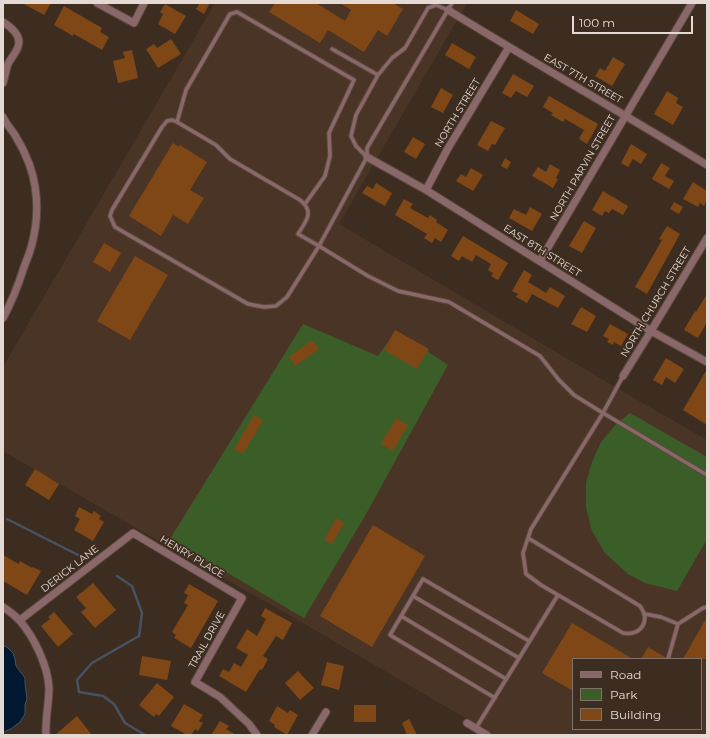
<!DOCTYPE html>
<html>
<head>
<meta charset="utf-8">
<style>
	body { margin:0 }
	#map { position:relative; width:710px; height:738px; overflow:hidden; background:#3d2d21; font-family:Montserrat,sans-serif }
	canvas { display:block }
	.frame { position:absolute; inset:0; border:4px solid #e5dad3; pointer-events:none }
	.legend { position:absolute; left:572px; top:658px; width:130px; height:72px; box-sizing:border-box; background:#3d2d21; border:1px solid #807268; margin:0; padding:5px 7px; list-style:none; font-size:12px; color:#e5dad3 }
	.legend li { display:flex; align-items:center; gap:8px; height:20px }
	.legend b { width:20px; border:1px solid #807268 }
	.scale { position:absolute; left:572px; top:16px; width:121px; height:18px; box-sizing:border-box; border:2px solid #e5dad3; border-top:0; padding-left:5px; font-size:12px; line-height:14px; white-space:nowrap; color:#e5dad3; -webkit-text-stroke:3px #3d2d21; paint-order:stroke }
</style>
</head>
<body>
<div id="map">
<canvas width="710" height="738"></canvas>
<div class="frame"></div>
<ul class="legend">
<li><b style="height:5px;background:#8a686a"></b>Road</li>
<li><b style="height:11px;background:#3b5e29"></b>Park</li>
<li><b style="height:11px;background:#7e4715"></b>Building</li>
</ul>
<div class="scale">100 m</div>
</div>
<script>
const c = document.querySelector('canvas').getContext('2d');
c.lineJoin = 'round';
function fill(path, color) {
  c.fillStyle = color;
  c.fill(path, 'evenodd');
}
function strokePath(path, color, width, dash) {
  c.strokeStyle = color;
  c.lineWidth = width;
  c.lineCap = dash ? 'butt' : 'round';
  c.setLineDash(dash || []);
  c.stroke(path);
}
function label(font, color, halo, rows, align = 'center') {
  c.font = font + ' Montserrat,sans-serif';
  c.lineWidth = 3.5;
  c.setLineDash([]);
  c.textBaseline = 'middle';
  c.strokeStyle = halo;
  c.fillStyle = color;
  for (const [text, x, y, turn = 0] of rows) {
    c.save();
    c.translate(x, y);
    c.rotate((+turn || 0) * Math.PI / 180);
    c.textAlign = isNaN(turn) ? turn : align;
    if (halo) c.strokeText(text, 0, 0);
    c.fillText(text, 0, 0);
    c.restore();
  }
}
fill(new Path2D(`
	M215 3H467L339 224 622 391 707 440V735H494L296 619 155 539 3 451V367ZM573 659H701V729H573Z`), '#4a3425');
fill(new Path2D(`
	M303 324 378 356 396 331 448 365 365 516 304 618 170 539Z
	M630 413 707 457V539L677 591 645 583 628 574 605 553 592 531 586 508V483L592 462 601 442 617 423Z`), '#3b5e29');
const water = new Path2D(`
	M3 645 8 648 13 653 15 659 16 666 25 678V683L27 699 25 705V714L20 722 11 729 3 732Z`);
fill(water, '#001931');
strokePath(water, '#455362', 1);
strokePath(new Path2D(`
	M7 519 86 559
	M117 576 132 586 142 613 139 636 92 663 77 680 79 692 103 696 114 704 125 723 145 735`), '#455362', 2.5);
fill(new Path2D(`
	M22 3H51L44 15Z
	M200 3H210L204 14 196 9Z
	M275 3H316L345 21 351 10 340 3H393L403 9 387 36 378 30 364 52 328 30 320 43 269 12Z
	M165 4 186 16 175 34 158 24 163 14 160 12Z
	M64 6 102 28 100 32 109 37 102 50 74 34 73 36 54 25Z
	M516 10 539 24 533 34 510 21Z
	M171 39 181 54 158 68 146 49 154 44 157 48Z
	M452 43 476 57 469 69 445 55Z
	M132 50 138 78 118 83 113 61 125 58 123 52Z
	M613 57 625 64 612 86 595 76 600 68 605 71Z
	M513 74 534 86 527 97 516 91 511 98 502 93Z
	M441 88 453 95 443 113 431 107Z
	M667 91 678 98 676 103 683 107 673 125 654 114Z
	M549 96 598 124 587 144 579 139 584 130 565 119 563 122 551 115 553 113 543 107Z
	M491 121 505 128 495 145 492 144 488 151 477 145Z
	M413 137 425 144 416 159 404 152Z
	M173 143 179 147 180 145 207 162 190 190 204 198 188 224 173 215 161 236 129 216Z
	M631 144 647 154 641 164 633 159 628 167 621 163Z
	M505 158 511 162 507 169 501 166Z
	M661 163 670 168 665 176 674 181 669 189 652 179Z
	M550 164 560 170 556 178 558 179 553 188 532 176 538 167 546 172Z
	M471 168 483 175 473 191 456 181 461 174 466 177Z
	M693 182 707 191V200L704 206 700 203 698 207 683 199Z
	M376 183 392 193 385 206 362 193 367 186 373 189Z
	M603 191 628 206 623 215 612 209 609 213 605 211 602 216 592 210Z
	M404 199 413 204 410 208 428 218 430 215 437 220 436 222 448 230 441 242 435 238 432 243 424 238 427 234 395 215Z
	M674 202 683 207 679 214 670 209Z
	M530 207 542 214 532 231 509 218 514 209 526 215Z
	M584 221 596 228 582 253 569 246Z
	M667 226 680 234 647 294 635 287 662 240 659 239Z
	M463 236 508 263 498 280 491 276 493 273 488 270 491 264 476 255 472 262 462 256 459 261 451 256Z
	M104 243 121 253 110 272 93 262Z
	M135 256 168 275 130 340 97 321Z
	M524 270 532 275 528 282 546 293 550 287 565 296 558 308 532 294 527 303 516 297 518 294 512 291Z
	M707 294V322L698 338 684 330 695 311 696 312Z
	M581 307 596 316 587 332 571 324Z
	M610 324 628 334 621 346 614 342 613 345 607 342 609 339 603 336Z
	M395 330 429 349 417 369 384 350Z
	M312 340 319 349 295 366 289 357Z
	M666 358 684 369 675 383 666 377 662 385 653 380Z
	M707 369V425L683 410Z
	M254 415 263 420 243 454 234 449Z
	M396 418 408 425 393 451 381 444Z
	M35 469 59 484 49 500 25 485Z
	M79 507 92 514 94 511 101 516 99 519 104 522 93 541 74 530 80 519 75 516Z
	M336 518 344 523 332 544 324 540Z
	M373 525 425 556 372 647 320 616Z
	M3 555 19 564 20 561 32 568 33 567 41 571 27 595 3 581Z
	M93 583 116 610 95 628 81 612 86 608 76 597Z
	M189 584 218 601 191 648 174 638 176 635 172 632 188 605 184 603 188 595 184 593Z
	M265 608 292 623 283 640 276 636 263 656 268 659 262 670 260 669 246 692 219 676 223 669 229 672 234 663 241 667 248 655 236 648 247 629 257 636 266 619 261 616Z
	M54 612 73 634 58 647 41 626 50 619 48 617Z
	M707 617V659H683Z
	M572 623 633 659H573V691L542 673Z
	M648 647 665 657V659H641Z
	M142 656 171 661 167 680 139 675Z
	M327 662 344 666 339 690 321 685Z
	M298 671 314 688 300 700 285 683Z
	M157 683 174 697 159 716 156 714 154 717 139 705Z
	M184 704 203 715 199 721 203 723 198 731 195 729 191 735H187L171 726Z
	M354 705H376V722H354Z
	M277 706 288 713 290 710 298 715 287 735 274 727 275 725 269 721Z
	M77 716 92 735H55Z
	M409 719 417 735H407L402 723Z
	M220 721 229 726 226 729 236 735H211Z`), '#7e4715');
const service = new Path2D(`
	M452 3 367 148V157L319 246 368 276 398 291 449 302 540 356 559 380 574 395 603 413 623 376
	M332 49 378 75
	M172 120 177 122 216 145 230 159 300 200C315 212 306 221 298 234L319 246 287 297 276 306 264 307 248 304 115 227 110 216 112 210 162 127 167 121Z
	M177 122 186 90 230 14 237 12 354 80 329 133 330 156 325 176 305 204
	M367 157 356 146 351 136 356 115 378 75 392 58 405 48 428 8 436 5 448 10
	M528 538 640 606C651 621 641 636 623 633L558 595
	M413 596 519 658
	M645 614 661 617 678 624 703 608 707 607
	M401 616 506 679
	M668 659 678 624
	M495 698 390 635 423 579 529 641
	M476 728 558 595 541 585 526 574 523 553 531 529 603 413 707 475`);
const minor = new Path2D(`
	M97 3 134 23 144 3
	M448 10C534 63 621 112 707 165
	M3 22C11 27 22 36 18 47 16 53 11 58 8 64 6 70 5 76 3 83
	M3 117C6 124 11 129 15 135 18 141 22 147 25 154 38 181 40 214 32 244 30 253 26 261 23 270 18 286 11 303 3 318
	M367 157 426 190 651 331 707 362
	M426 190 447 150 509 47
	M540 261 692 3
	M623 376 651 331 707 238
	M3 607C9 611 15 615 20 621 34 637 48 666 49 688 49 704 45 719 46 735
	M20 620 133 533 242 598 195 682 220 697 249 724 257 735
	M467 723 487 735
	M312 735 326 712`);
strokePath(service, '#58493d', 5.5);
strokePath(minor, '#58493d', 9);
strokePath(service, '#8a686a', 3.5);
strokePath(minor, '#8a686a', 7);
label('10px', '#e5dad3', '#3d2d21', [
	["EAST 7TH STREET",583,79,30],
	["NORTH STREET",458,113,-59],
	["NORTH PARVIN STREET",583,168,-60],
	["EAST 8TH STREET",542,251,32],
	["NORTH CHURCH STREET",656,302,-59],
	["HENRY PLACE",192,557,31],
	["DERICK LANE",70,569,-38],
	["TRAIL DRIVE",207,640,-61]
]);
</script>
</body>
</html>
